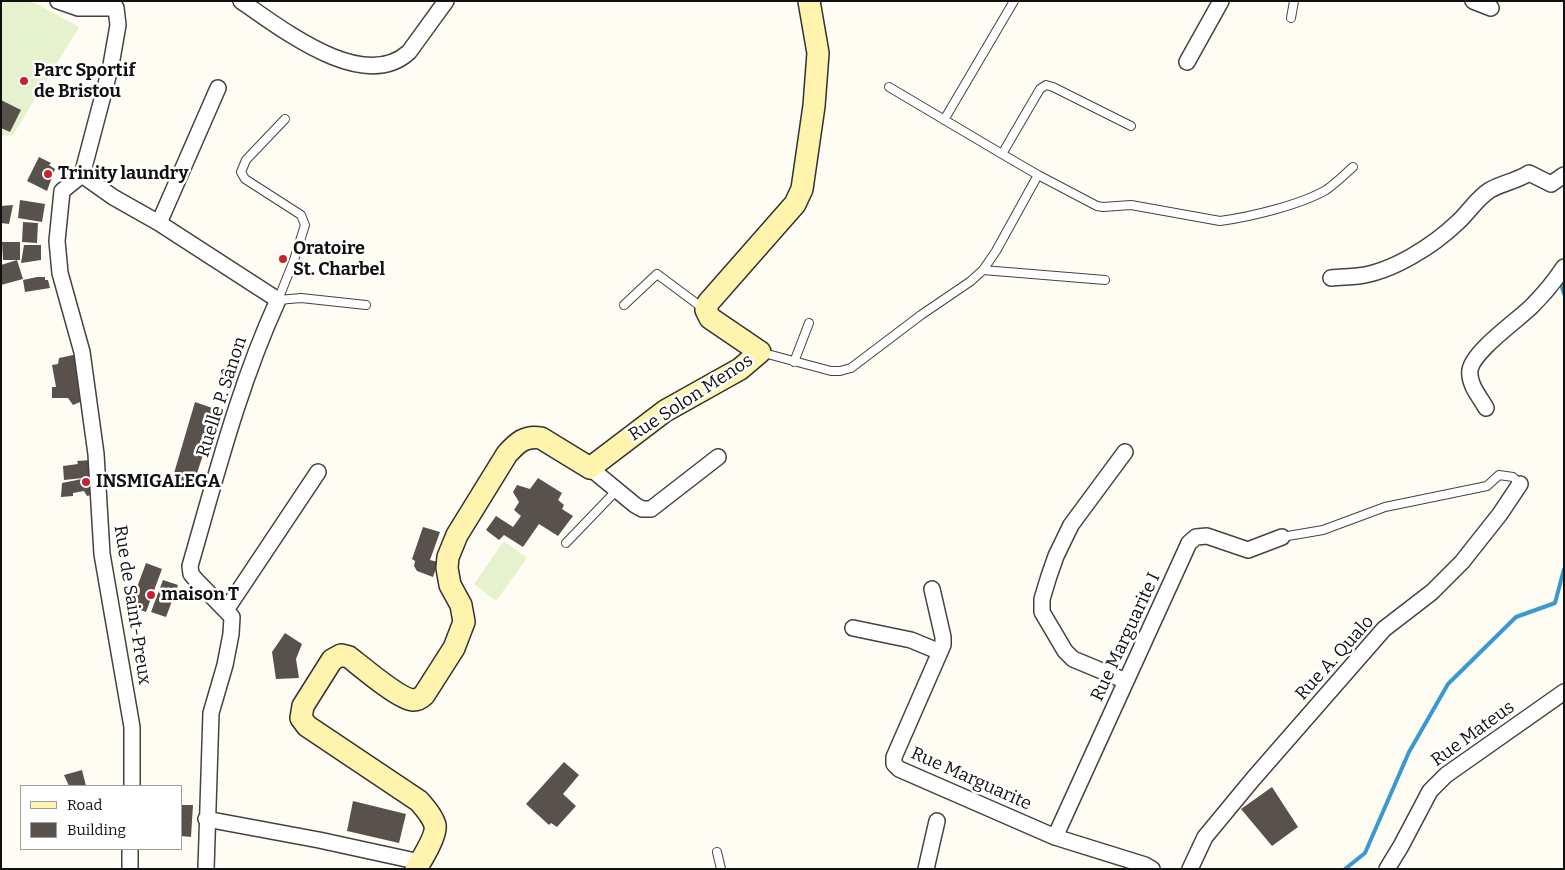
<!DOCTYPE html>
<html>
<head>
<meta charset="utf-8">
<style>
	body { margin:0 }
	#map { position:relative; width:1565px; height:870px; overflow:hidden; background:#fffcf3; font-family:Bitter,serif }
	canvas { display:block }
	.frame { position:absolute; inset:0; border:2px solid #101010; pointer-events:none }
	.legend { position:absolute; left:20px; top:785px; width:162px; height:65px; box-sizing:border-box; background:#fff; border:1px solid #9f9f9f; margin:0; padding:6px 9px; list-style:none; font-size:15px; color:#101010 }
	.legend li { display:flex; align-items:center; gap:10px; height:25px }
	.legend b { width:25px; border:1px solid #9f9f9f }
</style>
</head>
<body>
<div id="map">
<canvas width="1565" height="870"></canvas>
<div class="frame"></div>
<ul class="legend">
<li><b style="height:6px;background:#fff4ae"></b>Road</li>
<li><b style="height:14px;background:#59514c"></b>Building</li>
</ul>
</div>
<script>
const c = document.querySelector('canvas').getContext('2d');
c.lineJoin = 'round';
function fill(path, color) {
  c.fillStyle = color;
  c.fill(path, 'evenodd');
}
function strokePath(path, color, width, dash) {
  c.strokeStyle = color;
  c.lineWidth = width;
  c.lineCap = dash ? 'butt' : 'round';
  c.setLineDash(dash || []);
  c.stroke(path);
}
function label(font, color, halo, rows, align = 'center') {
  c.font = font + ' Bitter,serif';
  c.lineWidth = 5;
  c.setLineDash([]);
  c.textBaseline = 'middle';
  c.strokeStyle = halo;
  c.fillStyle = color;
  for (const [text, x, y, turn = 0] of rows) {
    c.save();
    c.translate(x, y);
    c.rotate((+turn || 0) * Math.PI / 180);
    c.textAlign = isNaN(turn) ? turn : align;
    if (halo) c.strokeText(text, 0, 0);
    c.fillText(text, 0, 0);
    c.restore();
  }
}
fill(new Path2D(`
	M1 1H28L39 5 79 27 13 135 1 136Z
	M504 541 527 558 496 601 474 584Z`), '#e6f2cd');
strokePath(new Path2D(`
	M1560 281 1564 294
	M1345 869 1365 853 1409 752 1448 684 1516 617 1555 603 1564 569`), '#3b99d1', 4);
fill(new Path2D(`
	M1 100 21 110 10 132 1 128Z
	M39 157 51 163 49 165 55 169 47 191 27 181Z
	M20 200 45 204 42 222 18 218Z
	M13 205 9 224 1 223V206Z
	M23 222 38 223 37 243 22 242Z
	M2 242H20V260H17L23 279 1 285V265L17 260H3Z
	M24 245H41V260L21 263Z
	M37 277H45V280H48L50 288 25 292 23 280Z
	M78 354 85 400 73 405 68 398H52V387H56L52 365 58 364 59 358Z
	M195 402 218 410 193 485 172 480Z
	M91 460 93 477 64 480 63 466 78 464 77 461Z
	M92 477 95 494 87 496 84 491 73 493V496L61 497 62 483Z
	M538 478 562 493 558 500 564 505 562 509 573 516 558 536 539 524 523 547 504 535 499 540 486 530 496 516 513 527 521 516 514 510 519 502 513 492 517 485 530 489Z
	M423 527 440 532 430 560 438 562 433 577 417 571 414 566 415 561 412 559Z
	M146 563 162 569 146 612 130 606Z
	M163 580 178 585 166 617 151 612Z
	M285 633 302 644 296 659 299 678 276 679 272 652Z
	M564 762 579 775 563 794 576 806 557 827 551 823 549 825 526 804Z
	M82 770 86 786H69L64 775Z
	M1272 787 1298 827 1272 846 1241 809Z
	M353 801 406 814 399 843 347 831Z
	M181 805H193L191 837 181 836Z`), '#59514c');
const lane = new Path2D(`
	M1291 18 1294 1
	M889 87 1002 154
	M285 119 246 160 241 172 245 179 301 215 305 225 294 260 278 300 301 298 366 305
	M944 120 1014 1
	M1038 175 1097 206 1103 207 1131 205 1220 221C1250 217 1300 205 1326 190 1335 184 1344 175 1353 167
	M983 270 1105 280
	M624 305 657 274 704 309
	M760 352 831 371H840L851 368 921 315 971 281 983 270 996 251 1038 175 1002 154 1040 89 1046 85 1053 87 1131 126
	M794 362 809 323
	M1282 537 1323 530 1385 507 1487 486 1499 475 1513 477 1520 484
	M566 543 617 490
	M717 852 721 869`);
const street = new Path2D(`
	M58 1 78 8H116
	M241 1C281 28 363 94 409 52L446 1
	M1473 1 1491 8
	M1187 62 1221 1
	M82 175 113 197 159 223 278 300C239 385 216 476 190 566L191 574 196 580 232 617 231 634 225 665 211 713 206 869
	M82 175 62 191 57 241 60 273 82 352 96 454 102 554 132 727V786
	M82 175 111 65 118 25 116 8 112 1
	M159 223 218 88
	M1331 278C1340 277 1349 277 1358 276 1392 272 1433 246 1458 222 1469 212 1477 198 1490 190 1502 183 1517 181 1529 173L1551 184 1564 175
	M1486 408C1480 397 1468 384 1470 370 1473 351 1518 320 1532 306 1544 294 1554 282 1564 267
	M1125 452 1071 525 1056 556 1049 576 1042 599V612L1065 651 1073 659 1126 681
	M590 468 635 505 642 509H651L718 457
	M932 589 943 637V645L894 757V764L899 769 1055 837 1145 865 1152 869
	M226 610 318 472
	M853 628 911 640 940 652
	M206 819 319 840 420 862
	M1055 837 1189 543 1196 537 1207 536 1248 550 1282 537
	M130 869V849
	M926 869 937 821
	M1190 869 1205 837 1253 779 1384 629 1432 592 1462 562 1500 514 1520 484
	M1387 869 1401 846 1430 791 1446 775 1564 692`);
const secondary = new Path2D(`
	M416 869C422 859 437 835 435 825 432 815 425 808 419 801L307 726 301 718 303 706 332 660 341 655 349 657C362 667 399 699 413 700 418 700 421 698 424 695L454 648 464 622 461 605 450 585 447 568 448 557 457 535 507 454C517 443 525 435 541 438L590 468 665 411 740 369 760 352 710 318 706 310 708 303 795 204 802 189 814 106 818 53 809 1`);
strokePath(lane, '#434343', 10);
strokePath(street, '#434343', 18);
strokePath(secondary, '#323232', 24);
strokePath(lane, '#fff', 8);
strokePath(street, '#fff', 15);
strokePath(secondary, '#fff4ae', 21);
for (const [x, y, r, color] of [
	[24,81,5,"#c6232f"],
	[48,174,5,"#c6232f"],
	[283,259,5,"#c6232f"],
	[86,482,5,"#c6232f"],
	[151,595,5,"#c6232f"]
]) {
  const dot = new Path2D();
  dot.arc(x, y, r, 0, 2 * Math.PI);
  c.fillStyle = color;
  c.fill(dot);
  strokePath(dot, '#fff', 2);
}
label('bold 18px', '#101010', '#fff', [
	["Parc Sportif",34,71],
	["de Bristou",34,92],
	["Trinity laundry",58,174],
	["Oratoire",293,249],
	["St. Charbel",293,270],
	["INSMIGALEGA",96,482],
	["maison T",161,595]
], 'left');
label('18px', '#101010', '#fff', [
	["Ruelle P. Sânon",222,397,-72],
	["Rue Solon Menos",691,398,-33],
	["Rue de Saint-Preux",132,605,81],
	["Rue Marguarite I",1126,637,-65],
	["Rue A. Qualo",1335,658,-48],
	["Rue Mateus",1473,734,-36],
	["Rue Marguarite",971,779,24]
]);
</script>
</body>
</html>
